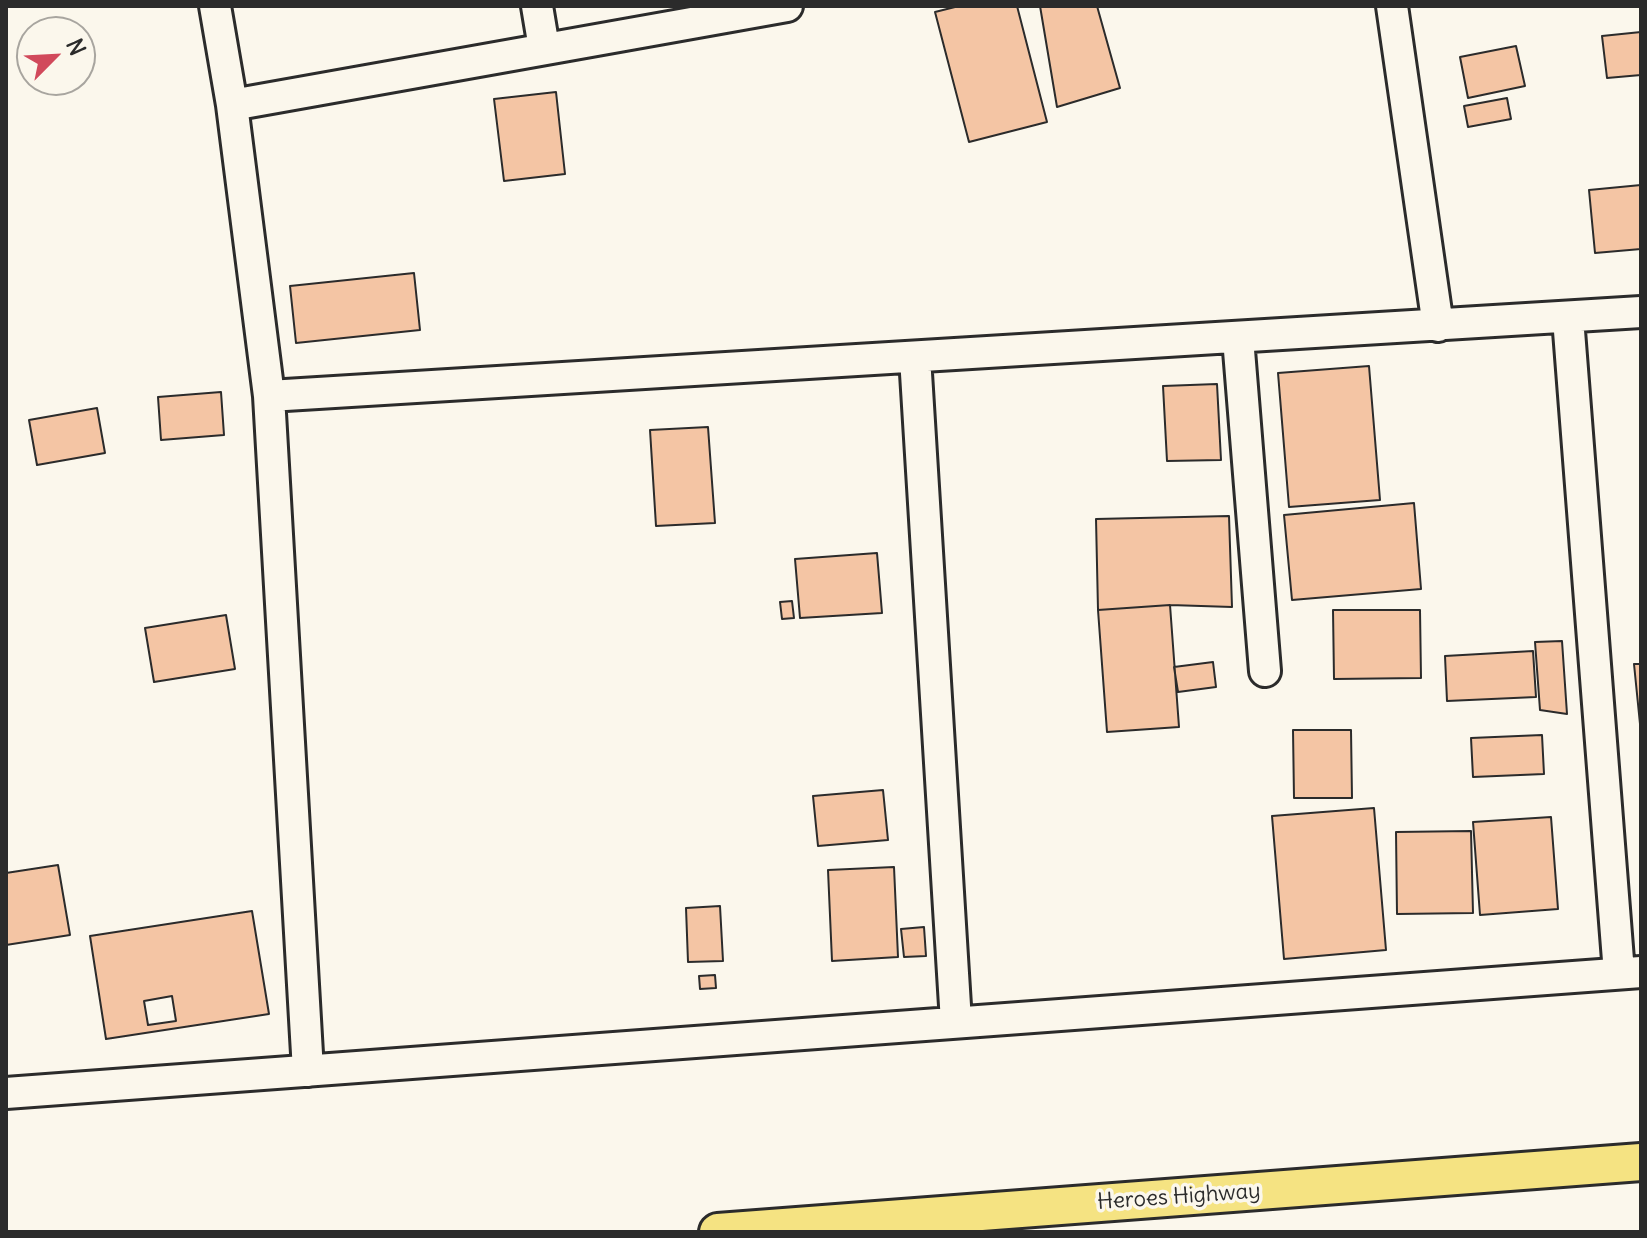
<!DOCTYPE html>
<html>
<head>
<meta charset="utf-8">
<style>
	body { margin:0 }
	#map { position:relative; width:1647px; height:1238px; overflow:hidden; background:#fbf7ec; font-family:Delius,sans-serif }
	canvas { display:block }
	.frame { position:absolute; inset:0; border:8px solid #2b2b2b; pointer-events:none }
	.north { position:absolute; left:16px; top:16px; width:80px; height:80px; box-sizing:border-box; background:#fbf7ec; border:2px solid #a8a59f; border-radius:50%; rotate:66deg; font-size:22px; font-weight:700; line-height:32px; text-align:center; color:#2b2b2b }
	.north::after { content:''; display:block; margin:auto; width:28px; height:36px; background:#d1495b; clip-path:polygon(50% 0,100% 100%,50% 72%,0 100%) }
</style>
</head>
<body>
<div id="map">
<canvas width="1647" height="1238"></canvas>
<div class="frame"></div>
<div class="north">N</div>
</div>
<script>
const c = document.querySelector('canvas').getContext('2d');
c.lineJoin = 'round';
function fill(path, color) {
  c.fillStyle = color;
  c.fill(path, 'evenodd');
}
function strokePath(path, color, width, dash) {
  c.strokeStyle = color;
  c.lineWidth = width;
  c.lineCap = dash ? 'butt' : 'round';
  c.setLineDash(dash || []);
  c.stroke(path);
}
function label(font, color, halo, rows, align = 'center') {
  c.font = font + ' Delius,sans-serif';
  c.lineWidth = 7;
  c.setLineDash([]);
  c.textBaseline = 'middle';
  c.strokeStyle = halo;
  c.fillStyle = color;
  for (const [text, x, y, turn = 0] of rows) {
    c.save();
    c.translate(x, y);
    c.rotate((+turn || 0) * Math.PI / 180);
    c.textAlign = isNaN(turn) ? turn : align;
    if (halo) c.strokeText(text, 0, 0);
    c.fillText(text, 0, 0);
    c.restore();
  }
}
const building = new Path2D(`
	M959 6H1017L1047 122 969 142 935 12Z
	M1040 6H1097L1120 88 1057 107Z
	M1641 32V75L1607 78 1602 36Z
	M1516 46 1525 86 1468 98 1460 57Z
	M556 92 565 174 504 181 494 99Z
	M1507 98 1511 119 1468 127 1464 106Z
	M1641 185V249L1595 253 1589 190Z
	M414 273 420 330 296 343 290 286Z
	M1369 366 1380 500 1289 507 1278 373Z
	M1217 384 1221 460 1167 461 1163 386Z
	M221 392 224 435 161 440 158 397Z
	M97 408 105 453 37 465 29 420Z
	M708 427 715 523 656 526 650 430Z
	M1414 503 1421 589 1292 600 1284 515Z
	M1229 516 1232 607 1170 605 1098 610 1096 519Z
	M877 553 882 613 800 618 795 559Z
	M792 601 794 618 782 619 780 602Z
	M1170 605 1179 727 1107 732 1098 610Z
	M1333 610H1420L1421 678 1334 679Z
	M226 615 235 669 154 682 145 628Z
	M1562 641 1567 714 1540 710 1535 642Z
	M1533 651 1536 697 1447 701 1445 656Z
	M1213 662 1216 687 1178 692 1174 667Z
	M1634 664H1641V734Z
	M1293 730H1351L1352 798H1294Z
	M1542 735 1544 774 1473 777 1471 738Z
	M883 790 888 840 818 846 813 796Z
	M1374 808 1386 950 1284 959 1272 816Z
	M1551 817 1558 909 1480 915 1473 822Z
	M1471 831 1473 913 1397 914 1396 832Z
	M58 865 70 935 6 945V873Z
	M894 867 898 957 832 961 828 870Z
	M720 906 723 961 688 962 686 908Z
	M252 911 269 1014 106 1039 90 936Z
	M924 927 926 956 904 957 901 929Z
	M715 975 716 988 700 989 699 976Z
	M172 996 176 1021 148 1025 144 1001Z`);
fill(building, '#f4c5a4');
strokePath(building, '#2b2b2b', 2);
const minor = new Path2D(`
	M215 6 232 105 269 396 308 1071
	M537 6 544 48
	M1392 6 1438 326
	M232 105 787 6
	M1568 318 1619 973
	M1238 338 1265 671
	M915 357 956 1022
	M269 396 1641 312
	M6 1093 1641 972`);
const major = new Path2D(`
	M718 1232 1641 1162`);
strokePath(minor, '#2b2b2b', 36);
strokePath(major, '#2b2b2b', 42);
strokePath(minor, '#fbf7ec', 30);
strokePath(major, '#f5e382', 36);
label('22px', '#2b2b2b', '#fbf7ec', [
	["Heroes Highway",1179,1197,-4]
]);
</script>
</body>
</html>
